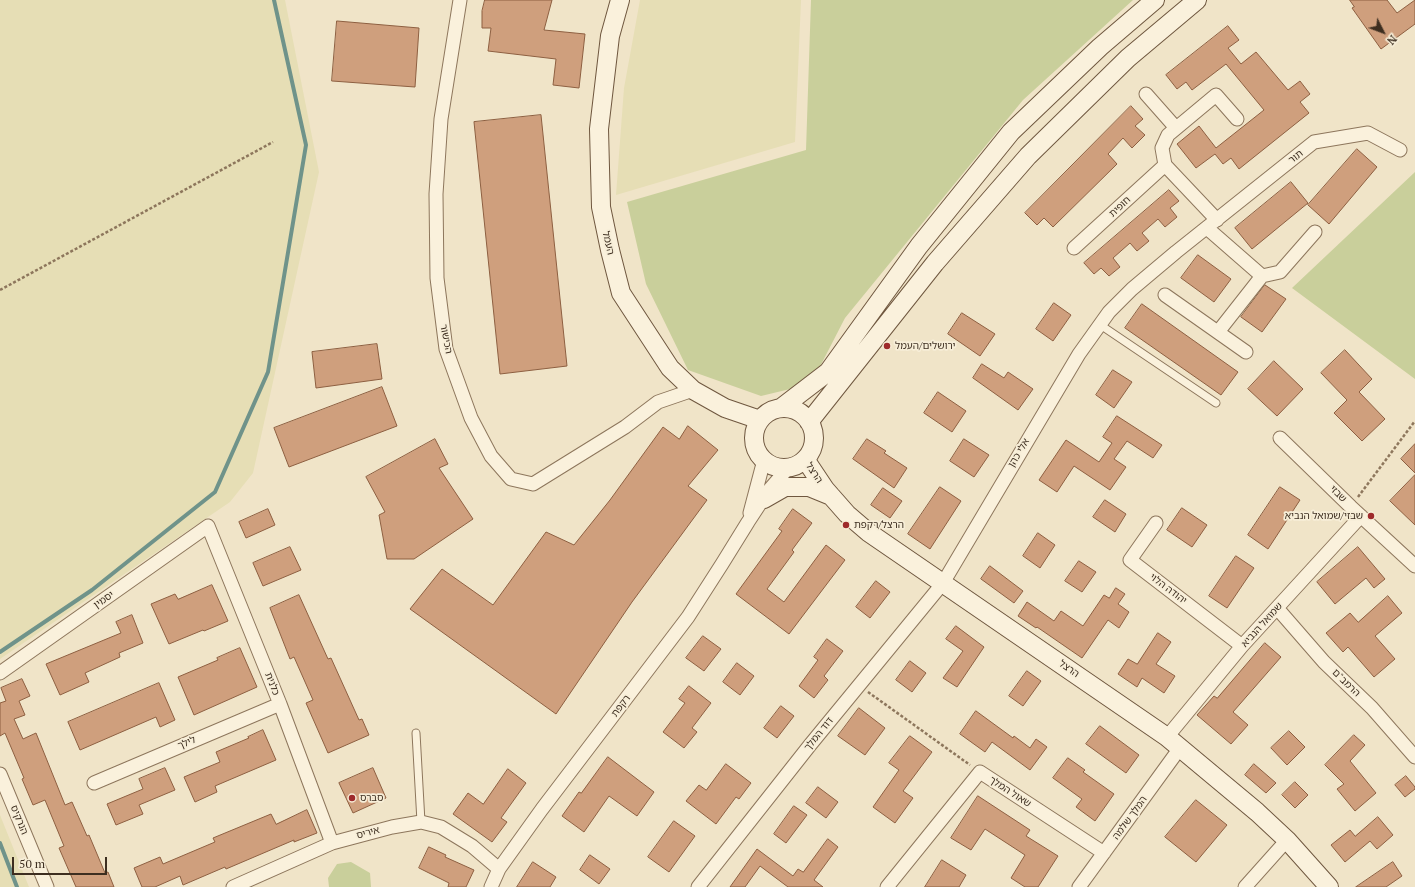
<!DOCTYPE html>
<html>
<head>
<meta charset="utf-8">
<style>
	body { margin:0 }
	#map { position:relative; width:1415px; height:887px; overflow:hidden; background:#f0e4c8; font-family:"PT Serif",serif }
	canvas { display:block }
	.north { position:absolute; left:1363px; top:12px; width:40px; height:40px; -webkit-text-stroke:3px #f7eed8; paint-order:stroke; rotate:132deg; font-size:11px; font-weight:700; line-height:16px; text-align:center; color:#3d2e20 }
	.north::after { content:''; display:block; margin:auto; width:14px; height:18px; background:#3d2e20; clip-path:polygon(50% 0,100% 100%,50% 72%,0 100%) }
	.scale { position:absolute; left:12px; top:857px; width:95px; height:18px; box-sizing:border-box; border:2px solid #3d2e20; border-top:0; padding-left:5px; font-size:12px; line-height:14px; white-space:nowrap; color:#3d2e20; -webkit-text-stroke:3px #f7eed8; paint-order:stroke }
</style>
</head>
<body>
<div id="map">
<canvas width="1415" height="887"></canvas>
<div class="north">N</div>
<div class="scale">50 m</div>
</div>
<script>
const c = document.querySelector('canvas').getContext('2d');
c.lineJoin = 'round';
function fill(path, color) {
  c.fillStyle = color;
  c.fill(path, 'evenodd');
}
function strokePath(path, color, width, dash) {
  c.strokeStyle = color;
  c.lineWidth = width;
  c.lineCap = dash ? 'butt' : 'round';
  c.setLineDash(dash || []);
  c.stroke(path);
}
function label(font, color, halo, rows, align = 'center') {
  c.font = font + ' "PT Serif","Noto Sans Hebrew",serif';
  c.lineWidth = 3.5;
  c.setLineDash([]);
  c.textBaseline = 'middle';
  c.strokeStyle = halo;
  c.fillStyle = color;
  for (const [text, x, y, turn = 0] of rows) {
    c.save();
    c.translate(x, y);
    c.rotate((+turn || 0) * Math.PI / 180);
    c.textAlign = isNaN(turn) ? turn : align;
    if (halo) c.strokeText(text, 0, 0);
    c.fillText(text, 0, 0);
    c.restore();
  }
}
fill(new Path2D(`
	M0 0H285L319 172 253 473 230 502 0 659Z
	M640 0H801L795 142 616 195 624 88Z
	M0 815 29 887H0Z`), '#e6deb5');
fill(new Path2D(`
	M811 0H1133L1023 100 845 318 811 384 761 396 688 370 646 284 627 202 806 150Z
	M1415 172V379L1292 288Z
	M351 862 370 873 371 887H329L328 878 337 864Z`), '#c9cf9b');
strokePath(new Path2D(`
	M0 652 92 590 215 492 268 372 306 145 274 0
	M0 843 17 887`), '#6f938a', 4);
const building = new Path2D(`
	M485 0H552L544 30 585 34 579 88 553 85 556 59 488 51 491 28H482V11Z
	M1350 0H1387L1397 13 1415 0V24L1381 49 1352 8 1354 7Z
	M337 21 419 28 415 87 332 81Z
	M1228 26 1239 40 1228 48 1241 64 1256 52 1288 90 1300 81 1310 94 1300 102 1309 113 1239 169 1231 158 1223 164 1215 154 1196 168 1177 144 1199 126 1216 148 1264 110 1226 64 1192 90 1186 82 1177 89 1166 75Z
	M1131 106 1143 119 1135 126 1145 135 1132 148 1123 138 1108 154 1117 164 1053 227 1044 218 1037 225 1025 213Z
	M541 115 567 366 500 374 474 122Z
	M1357 149 1377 167 1329 224 1308 205Z
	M1291 182 1308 203 1252 249 1235 228Z
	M1169 190 1179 201 1170 208 1177 217 1165 227 1158 219 1142 233 1149 241 1137 251 1130 243 1113 258 1120 267 1109 276 1101 268 1094 274 1084 263Z
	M1198 255 1231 279 1214 302 1181 278Z
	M1265 285 1286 299 1262 332 1241 317Z
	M1054 303 1071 315 1053 341 1036 329Z
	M1142 304 1238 372 1221 395 1125 328Z
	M962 313 995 334 980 356 948 334Z
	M377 344 382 379 316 388 312 352Z
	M1345 350 1372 379 1359 392 1385 419 1362 441 1334 413 1347 400 1321 373Z
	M1274 361 1303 389 1277 416 1248 389Z
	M982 364 1004 378 1008 372 1033 389 1018 410 973 378Z
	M1113 370 1132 382 1114 408 1096 395Z
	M382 387 397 426 289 467 274 428Z
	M938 392 966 411 952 432 924 413Z
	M1117 416 1162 445 1153 458 1127 441 1114 459 1126 467 1110 490 1074 466 1057 492 1039 480 1066 440 1099 462 1112 443 1103 437Z
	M688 426 718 450 688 486 707 500 632 602 556 714 410 609 442 569 493 605 546 532 574 545 610 500 663 427 679 439Z
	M435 439 448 464 439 468 473 519 414 559H387L379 515 385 512 366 477Z
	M867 439 886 451 884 453 907 468 894 488 853 459Z
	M964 439 989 455 974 477 950 461Z
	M1415 444V473L1401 459Z
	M1415 475V525L1390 501Z
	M940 487 961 501 930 549 908 534Z
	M1280 487 1300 500 1268 549 1248 535Z
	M883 488 902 501 890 518 871 505Z
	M1105 500 1126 514 1115 532 1093 517Z
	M1182 508 1207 525 1192 547 1167 530Z
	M268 509 275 525 246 538 239 522Z
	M793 509 812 523 792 550 794 552 767 589 784 602 826 545 845 560 789 634 736 594 782 531 779 529Z
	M1038 533 1055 545 1040 568 1023 556Z
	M290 547 301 570 263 586 253 563Z
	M1358 547 1385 579 1374 588 1366 578 1335 604 1317 582Z
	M1236 556 1254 568 1227 608 1209 596Z
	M1079 561 1096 572 1082 592 1065 581Z
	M990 566 1023 591 1014 603 981 579Z
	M876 581 890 592 870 618 856 607Z
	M212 585 228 621 204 631 203 630 169 644 151 604 175 594 178 599Z
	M1116 588 1125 594 1118 604 1129 612 1119 628 1108 620 1082 658 1037 627 1036 628 1018 616 1027 602 1054 621 1061 611 1083 626 1104 595 1109 598Z
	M299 595 328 659 331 658 359 720 362 719 369 735 328 753 306 703 313 700 294 657 290 659 270 608Z
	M1388 596 1402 613 1375 636 1395 659 1374 677 1348 647 1343 652 1326 633 1350 613 1358 622Z
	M132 615 143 643 119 653 120 657 85 673 89 682 60 695 46 664 121 633 116 622Z
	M956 626 984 647 957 687 943 678 963 651 946 639Z
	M1158 633 1171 642 1156 664 1175 676 1164 693 1142 678 1137 687 1118 674 1128 659 1137 664Z
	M703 636 721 649 704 671 686 658Z
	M827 639 843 651 824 676 828 680 814 698 799 686 818 660 814 657Z
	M1265 643 1281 657 1233 712 1248 725 1231 744 1197 715 1214 696 1217 698Z
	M240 648 257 687 194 715 178 677 218 660 217 658Z
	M910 661 926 673 912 692 896 680Z
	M737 663 754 676 740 695 723 682Z
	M1027 671 1041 681 1023 706 1009 696Z
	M22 679 30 696 19 701 25 715 14 719 23 739 36 733 65 805 72 802 87 836 89 835 105 873 108 872 114 887H76L59 848 64 846 45 800 33 805 22 779 24 778 5 733 0 736V703L6 701 1 688Z
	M159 683 175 720 160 727 156 717 80 750 68 722Z
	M689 686 711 703 692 728 697 732 684 748 663 732 685 703 679 699Z
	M781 706 794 716 777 738 764 728Z
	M859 708 885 728 865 755 838 736Z
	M976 711 1013 738 1014 736 1030 748 1036 739 1047 747 1030 770 992 742 985 752 960 734Z
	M1100 726 1139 755 1126 773 1086 744Z
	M263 730 276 760 215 786 217 792 195 802 184 777 220 762 216 752 249 738 248 737Z
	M1289 731 1305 747 1287 765 1271 748Z
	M1354 735 1365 745 1350 761 1376 793 1355 811 1337 789 1344 784 1325 765Z
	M910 736 932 752 903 791 913 798 895 823 873 807 899 770 889 763Z
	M608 757 654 792 637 816 609 796 584 832 562 816 579 792 581 793Z
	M1068 758 1085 770 1083 772 1114 794 1095 821 1076 807 1082 799 1053 778Z
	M726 764 751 783 739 799 736 797 716 824 686 801 699 785 706 790Z
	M1254 764 1276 783 1266 793 1245 775Z
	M165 768 175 790 139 805 143 814 116 825 107 804 143 789 139 779Z
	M373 768 386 798 353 813 339 783Z
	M508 769 526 783 501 818 507 822 492 842 453 814 468 793 483 804Z
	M1406 776 1415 787V789L1405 797 1395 785Z
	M1295 782 1308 795 1295 808 1282 795Z
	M818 787 838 802 826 818 806 803Z
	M978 796 1030 830 1026 836 1058 856 1038 887H1025L1011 878 1025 855 985 829 971 850 951 838Z
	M1196 800 1227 825 1196 862 1165 837Z
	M794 806 807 815 786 843 774 834Z
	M307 810 317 833 294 842V840L226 869 225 867 183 885 180 876 155 887H142L134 868 160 857 163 864 215 842 213 838 271 814 276 824Z
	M1378 817 1393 835 1377 849 1370 841 1345 862 1331 845 1350 830 1355 836Z
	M674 821 695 836 669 872 648 857Z
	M828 839 838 847 814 880 823 887H788L760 866 745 887H730L757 849 793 876 798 869 803 872Z
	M429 847 446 855 445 857 474 870 466 887H448L449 883 419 868Z
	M590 855 610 869 599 884 580 870Z
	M942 860 966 875 959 887H925Z
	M533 862 556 877 550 887H517Z
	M1393 862 1402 876 1386 887H1356Z`);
fill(building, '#cf9f7d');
strokePath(building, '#8d5f41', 1);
const lane = new Path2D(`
	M1099 324 1216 403
	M416 733 421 822`);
const street = new Path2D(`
	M460 0 441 119 436 194 437 278 446 349 471 418 491 456 511 479 533 484 625 427 658 402 693 390
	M1146 94 1176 128
	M1165 165 1217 220
	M1207 228 1262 276 1218 332
	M1074 248 1165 165 1162 148 1168 135 1216 95 1237 119
	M1262 276 1280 272 1315 232
	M1165 295 1246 352
	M1280 438 1351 507 1415 566
	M750 513 764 460
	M1156 523 1130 560 1242 646
	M1277 608 1324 662 1372 708 1415 757
	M0 673 208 526 280 704 332 843
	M1167 737 1242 646 1361 516
	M0 774 47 887
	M94 783 280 704
	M233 887 332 843 392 827 421 822 441 827 472 846 499 869
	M491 887 499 869 542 809 688 617 722 564 748 522 769 490 789 467
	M698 887 810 745 943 583 1079 354 1109 312 1132 289 1176 252 1314 142 1368 133 1400 150
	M887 887 980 772 1104 853
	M1079 887 1180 748
	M1245 887 1287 840`);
const secondary = new Path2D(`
	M620 0 610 36 599 129 601 207 610 250 621 293 670 368 693 390 725 408 760 420
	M781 408 828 372 919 246 1011 132 1100 47 1155 0
	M754 438a30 30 0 1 1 60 0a30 30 0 1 1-60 0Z
	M809 422 935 263 1028 156 1128 58 1197 0
	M805 459 825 489 847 514 868 532 1167 737 1257 812 1287 840 1329 887
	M764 499 785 487H809L831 496`);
strokePath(lane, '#8d765c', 9);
strokePath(street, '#8d765c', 15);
strokePath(secondary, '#6f573f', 20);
strokePath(new Path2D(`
	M0 290 273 142
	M817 452 818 433
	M1358 497 1415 421
	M868 692 970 765`), '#8d765c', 2.5, [3, 2]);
strokePath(lane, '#faf1dc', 7);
strokePath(street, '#faf1dc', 13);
strokePath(secondary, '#faf1dc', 18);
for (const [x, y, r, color] of [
	[887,346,4,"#9e2a2b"],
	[1371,516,4,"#9e2a2b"],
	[846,525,4,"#9e2a2b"],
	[352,798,4,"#9e2a2b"]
]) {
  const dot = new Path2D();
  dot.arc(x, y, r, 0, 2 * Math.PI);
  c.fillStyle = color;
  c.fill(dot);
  strokePath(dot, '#f7eed8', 1.5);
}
label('10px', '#3d2e20', '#f7eed8', [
	["תור",1296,157,-38],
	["חופית",1120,207,-43],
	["העמל",608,243,77],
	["הכישור",446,339,79],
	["אלי כהן",1019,453,-59],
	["הרצל",814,473,56],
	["שבזי",1338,494,44],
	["יהודה הלוי",1168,589,37],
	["יסמין",104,600,-35],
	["שמואל הנביא",1262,625,-48],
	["הרצל",1069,669,35],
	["הרמב\"ם",1346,683,44],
	["כלנית",272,684,68],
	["רקפת",621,706,-53],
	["דוד המלך",819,734,-51],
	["לילך",187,743,-23],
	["שאול המלך",1010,792,33],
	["המלך שלמה",1130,818,-54],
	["הנרקיס",19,820,68],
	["איריס",368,833,-15]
]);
label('10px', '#3d2e20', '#f7eed8', [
	["ירושלים/העמל",895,346],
	["שבזי/שמואל הנביא",1363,516,"right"],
	["הרצל/רקפת",854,525],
	["סברס",360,798]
], 'left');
</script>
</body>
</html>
